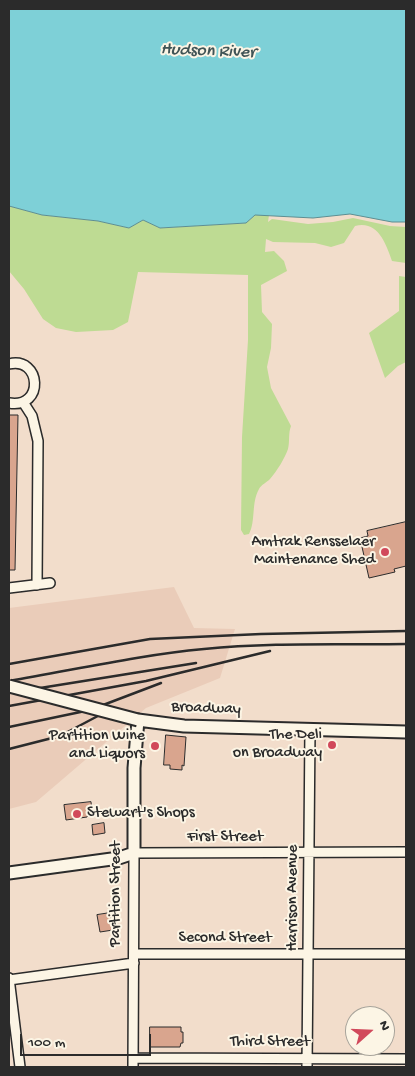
<!DOCTYPE html>
<html>
<head>
<meta charset="utf-8">
<style>
	body { margin:0 }
	#map { position:relative; width:415px; height:1076px; overflow:hidden; background:#f2ddcb; font-family:"Gochi Hand",sans-serif }
	canvas { display:block }
	.frame { position:absolute; inset:0; border:10px solid #2b2b2b; pointer-events:none }
	.north { position:absolute; left:345px; top:1006px; width:50px; height:50px; box-sizing:border-box; background:#fcf5e5; border:1px solid #a8a49b; border-radius:50%; rotate:70deg; font-size:14px; font-weight:700; line-height:20px; text-align:center; color:#2b2b2b }
	.north::after { content:''; display:block; margin:auto; width:18px; height:22px; background:#d1495b; clip-path:polygon(50% 0,100% 100%,50% 72%,0 100%) }
	.scale { position:absolute; left:20px; top:1034px; width:131px; height:22px; box-sizing:border-box; border:2px solid #2b2b2b; border-top:0; padding-left:6px; font-size:15px; line-height:18px; white-space:nowrap; color:#2b2b2b; -webkit-text-stroke:4px #fcf5e5; paint-order:stroke }
</style>
</head>
<body>
<div id="map">
<canvas width="415" height="1076"></canvas>
<div class="frame"></div>
<div class="north">N</div>
<div class="scale">100 m</div>
</div>
<script>
const c = document.querySelector('canvas').getContext('2d');
c.lineJoin = 'round';
function fill(path, color) {
  c.fillStyle = color;
  c.fill(path, 'evenodd');
}
function strokePath(path, color, width, dash) {
  c.strokeStyle = color;
  c.lineWidth = width;
  c.lineCap = dash ? 'butt' : 'round';
  c.setLineDash(dash || []);
  c.stroke(path);
}
function label(font, color, halo, rows, align = 'center') {
  c.font = font + ' "Gochi Hand",sans-serif';
  c.lineWidth = 4;
  c.setLineDash([]);
  c.textBaseline = 'middle';
  c.strokeStyle = halo;
  c.fillStyle = color;
  for (const [text, x, y, turn = 0] of rows) {
    c.save();
    c.translate(x, y);
    c.rotate((+turn || 0) * Math.PI / 180);
    c.textAlign = isNaN(turn) ? turn : align;
    if (halo) c.strokeText(text, 0, 0);
    c.fillText(text, 0, 0);
    c.restore();
  }
}
fill(new Path2D(`
	M174 587 194 628 235 629 220 678 146 708 36 802 9 809V608Z`), '#eaccb9');
fill(new Path2D(`
	M9 206 42 215 98 221 129 228 143 220 160 228 246 223 255 215H269L268 222 272 219 308 224 333 222 353 218 390 226 406 227V263L392 261C386 244 378 220 355 226L344 243 331 247 315 243 273 242 266 239 265 252 274 251 284 261 287 271 261 285 262 312 272 324 271 348 267 367 271 388 291 426C288 434 290 441 288 449 285 458 277 471 270 479 267 482 261 485 259 489 251 503 256 521 249 534L244 535 241 530 242 437 248 340V275L138 272 128 322 113 330 76 332 56 328 43 319 24 289 9 271Z
	M399 276 406 277V362L398 366 385 378 369 333 399 311Z`), '#bedb93');
const water = new Path2D(`
	M9 9H406V222H392L350 214 313 218 255 215 246 223 160 228 143 220 129 228 98 221 42 215 9 206Z`);
fill(water, '#7ed0d7');
strokePath(water, '#5d8e92', 1);
const building = new Path2D(`
	M9 415H18L15 570H9Z
	M406 522V566L394 569 395 572 369 578 360 538 368 536 367 531Z
	M166 735 186 737 184 766 182 765V770L170 769V765H164Z
	M91 802 92 811 87 817 66 820 64 805Z
	M104 823 105 833 93 835 92 825Z
	M110 913 113 930 100 932 97 915Z
	M150 1027H181V1032H183V1043H181L180 1047H150Z`);
fill(building, '#d9a58e');
strokePath(building, '#2b2b2b', 1);
const minor = new Path2D(`
	M9 364C41 356 45 409 9 403
	M23 402 32 416 38 441 37 585
	M9 588 50 583
	M134 954H406
	M9 978 20 1067
	M9 980 134 963
	M133 1058 406 1059
	M133 1067 134 853 406 852
	M307 1067 310 729`);
const tertiary = new Path2D(`
	M9 873 119 858 134 853V768L138 720 184 726 406 732`);
strokePath(minor, '#2b2b2b', 12);
strokePath(tertiary, '#2b2b2b', 15);
strokePath(minor, '#fcf5e5', 9);
strokePath(tertiary, '#fcf5e5', 11);
strokePath(new Path2D(`
	M9 664 150 639 261 634 406 631
	M9 681C74 670 139 655 204 649 271 642 339 645 406 644
	M9 693 196 663
	M9 706 146 681 270 651
	M9 727 90 710 161 683
	M9 749 60 736 113 708`), '#2b2b2b', 2.5);
const tertiaryBridge = new Path2D(`
	M9 686 138 720`);
strokePath(tertiaryBridge, '#2b2b2b', 15, []);
strokePath(tertiaryBridge, '#fcf5e5', 11);
for (const [x, y, r, color] of [
	[385,552,5,"#d1495b"],
	[332,745,5,"#d1495b"],
	[155,746,5,"#d1495b"],
	[77,814,5,"#d1495b"]
]) {
  const dot = new Path2D();
  dot.arc(x, y, r, 0, 2 * Math.PI);
  c.fillStyle = color;
  c.fill(dot);
  strokePath(dot, '#fcf5e5', 2);
}
label('16px', '#2b2b2b', '#fcf5e5', [
	["Amtrak Rensselaer",375,543],
	["Maintenance Shed",375,561],
	["The Deli",322,736],
	["on Broadway",322,754],
	["Partition Wine",145,737],
	["and Liquors",145,755],
	["Stewart's Shops",87,814,"left"]
], 'right');
label('16px', '#2b2b2b', '#fcf5e5', [
	["Broadway",206,709,2],
	["First Street",225,838],
	["Partition Street",117,894,-90],
	["Harrison Avenue",294,898,-90],
	["Second Street",225,939],
	["Third Street",270,1043]
]);
label('italic 18px', '#405456', '#fcf5e5', [
	["Hudson River",208,52,2]
]);
</script>
</body>
</html>
